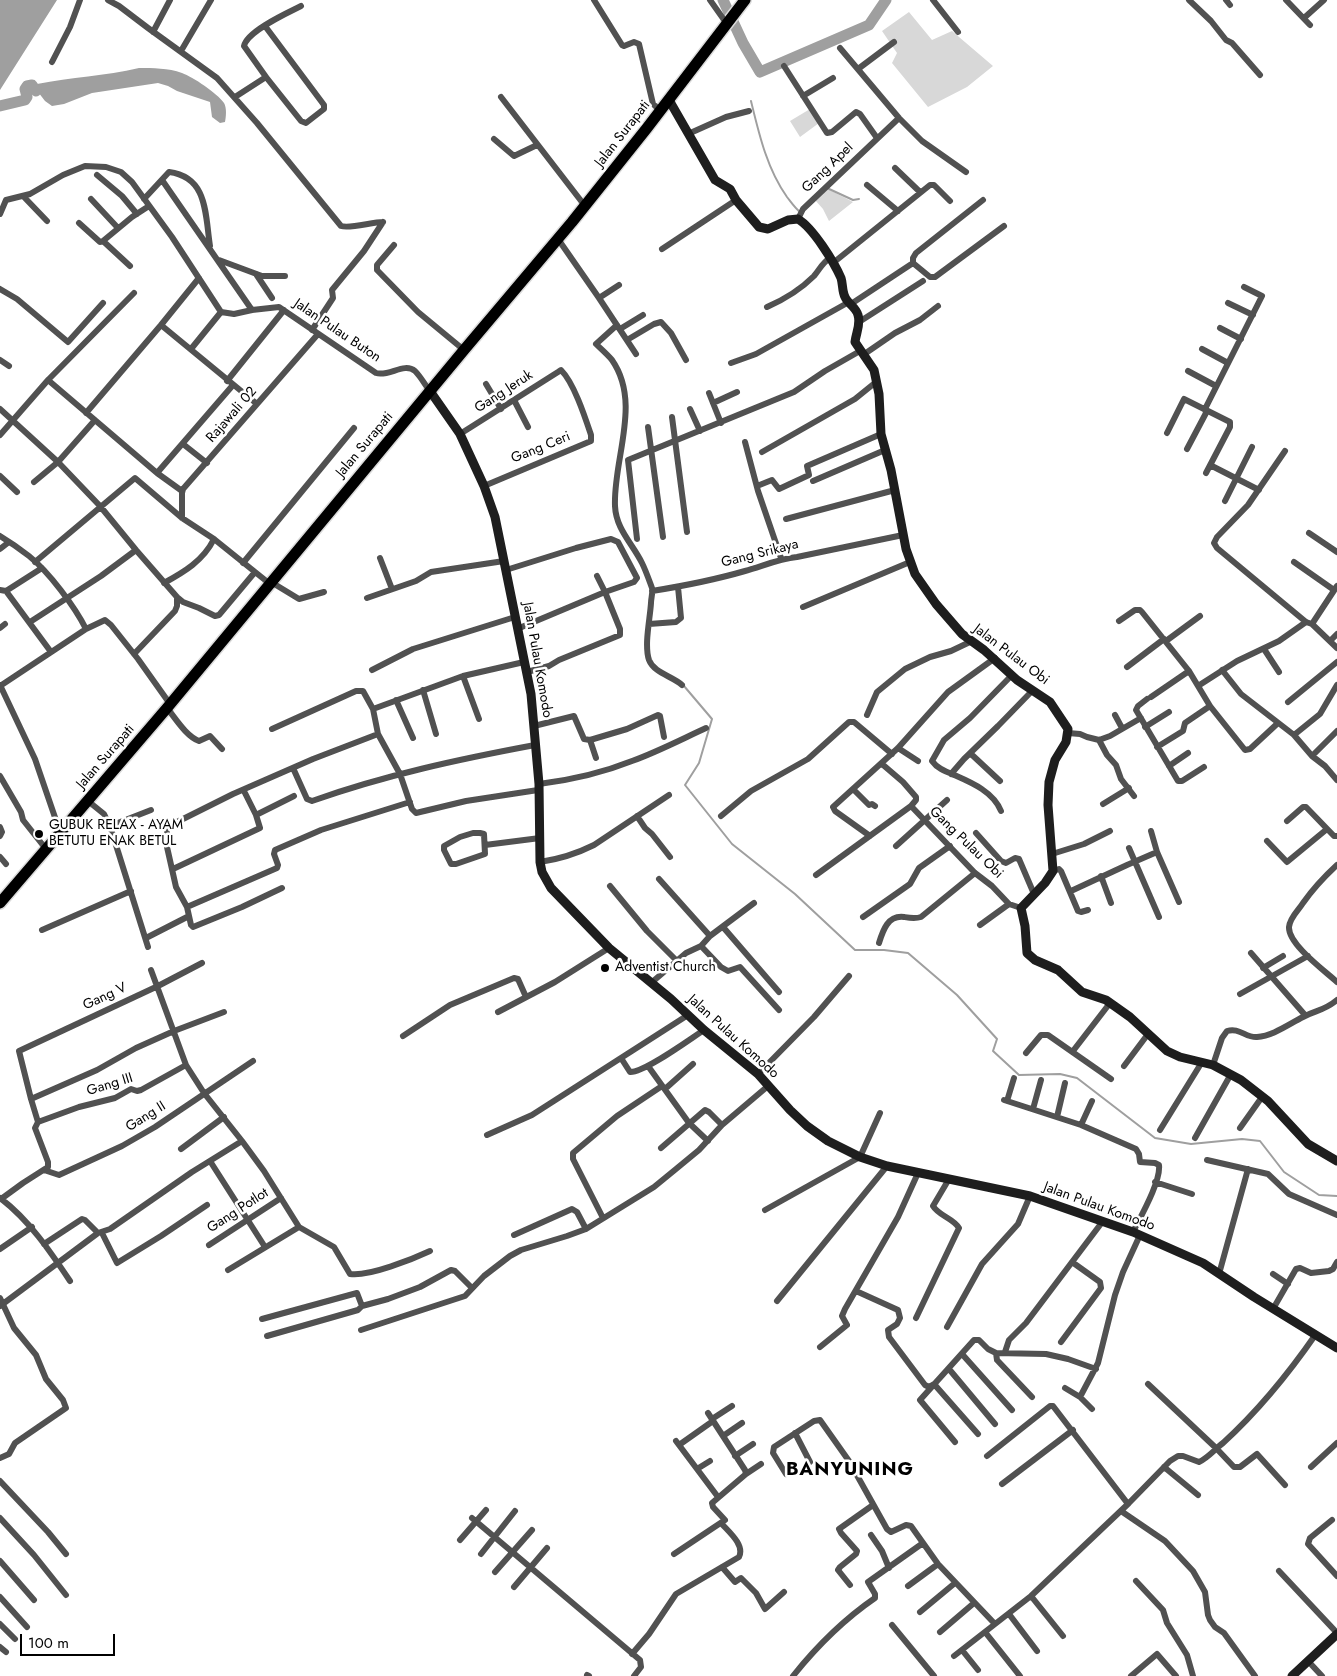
<!DOCTYPE html>
<html>
<head>
<meta charset="utf-8">
<style>
	body { margin:0 }
	#map { position:relative; width:1337px; height:1676px; overflow:hidden; background:#fff; font-family:Jost,sans-serif }
	canvas { display:block }
	.scale { position:absolute; left:20px; top:1634px; width:95px; height:22px; box-sizing:border-box; border:2px solid #000; border-top:0; padding-left:6px; font-size:15px; line-height:18px; white-space:nowrap; color:#000; -webkit-text-stroke:4px #fff; paint-order:stroke }
</style>
</head>
<body>
<div id="map">
<canvas width="1337" height="1676"></canvas>
<div class="scale">100 m</div>
</div>
<script>
const c = document.querySelector('canvas').getContext('2d');
c.lineJoin = 'round';
function fill(path, color) {
  c.fillStyle = color;
  c.fill(path, 'evenodd');
}
function strokePath(path, color, width, dash) {
  c.strokeStyle = color;
  c.lineWidth = width;
  c.lineCap = dash ? 'butt' : 'round';
  c.setLineDash(dash || []);
  c.stroke(path);
}
function label(font, color, halo, rows, align = 'center') {
  c.font = font + ' Jost,sans-serif';
  c.lineWidth = 5;
  c.setLineDash([]);
  c.textBaseline = 'middle';
  c.strokeStyle = halo;
  c.fillStyle = color;
  for (const [text, x, y, turn = 0] of rows) {
    c.save();
    c.translate(x, y);
    c.rotate((+turn || 0) * Math.PI / 180);
    c.textAlign = isNaN(turn) ? turn : align;
    if (halo) c.strokeText(text, 0, 0);
    c.fillText(text, 0, 0);
    c.restore();
  }
}
fill(new Path2D(`
	M909 12 932 40 952 31 993 66 967 87 928 107 892 63 897 53 882 31Z
	M810 109 819 123 800 137 790 121Z
	M828 189 853 202 829 221 823 209 815 200Z`), '#d8d8d8');
fill(new Path2D(`
	M0 0H57L0 90Z
	M139 68C153 68 168 68 182 73 193 77 217 93 224 103 227 108 226 117 225 122L220 123 212 117 210 102 177 91 168 86 158 83 92 93 64 104 52 106 45 101 35 88 37 84C71 77 105 76 139 68Z`), '#9f9f9f');
strokePath(new Path2D(`
	M751 101C759 134 767 169 787 197 791 202 795 208 800 212
	M827 188 853 200 859 199
	M684 686 712 719 699 763 685 785 732 844 795 894 855 950H884L908 953 957 995 997 1039 993 1051 1019 1075 1060 1074 1077 1078 1155 1138 1191 1144 1242 1139 1260 1141 1284 1172 1319 1195 1337 1196`), '#9f9f9f', 2);
strokePath(new Path2D(`
	M723 0 743 43 760 72 869 25 886 0
	M0 106 25 100 27 97 25 89 27 86 32 85 36 91`), '#9f9f9f', 11);
const highway = new Path2D(`
	M0 903 167 708 464 350 572 222 647 128 745 0`);
strokePath(highway, '#dbdbdb', 14);
strokePath(new Path2D(`
	M108 0 119 6 148 28 217 78 257 123 341 226C350 229 372 222 383 222
	M594 0 622 45 624 46 634 42 639 44 653 104 661 111
	M710 0 727 24
	M933 0 958 32
	M1189 0 1211 21 1226 40 1232 43 1260 75
	M1226 0 1230 5
	M1286 0 1310 25
	M1304 18 1324 0
	M265 26 324 105V109L306 123 301 121 266 77 244 46C247 31 287 13 301 6
	M153 32 170 0
	M840 48 899 118 922 141 966 172
	M181 51 211 0
	M52 62 70 27 80 0
	M784 66 827 133 832 132 856 112 860 114 877 138
	M858 69 894 42
	M803 96 833 78
	M235 97 266 77
	M501 97 585 206
	M688 134 726 117 749 111
	M494 139 514 156 537 145
	M895 168 920 192
	M97 175 122 196 137 214
	M162 180 252 310
	M867 185 898 211
	M24 197 47 221
	M91 199 118 228
	M144 199 169 172C208 177 205 214 210 246
	M0 214 6 200 30 194 63 175 85 166 106 167 121 172 132 182 172 237 221 312 234 314 252 310 279 307 376 373C389 377 404 362 415 371 421 377 425 385 430 391
	M798 219 803 209 899 118
	M79 223 100 242 103 241 130 266
	M558 239 599 298 636 354
	M103 241 132 217 149 206
	M394 245 377 265V270L418 312 464 350
	M662 249 736 200
	M219 260 262 276H285
	M833 263 930 185H934L950 201
	M913 263 930 277H935L1004 226
	M913 263V258L916 253 983 200
	M256 274 272 298
	M0 289 17 299 68 342 103 303
	M599 298 619 285
	M1228 303 1253 315
	M851 304 913 263
	M767 307C783 300 801 289 814 276 820 269 822 263 830 258
	M859 322 923 281
	M161 325 257 404
	M617 325 596 344C601 349 607 354 612 360 642 403 613 459 615 506 616 529 632 543 642 563 646 571 649 580 652 588 653 593 651 598 651 603 650 619 644 645 649 660 654 673 672 676 682 685
	M1220 328 1241 339
	M620 329 643 315
	M312 330 333 298 332 290 364 251 383 222
	M627 340 654 324 661 322 671 333 686 360
	M191 349 221 312
	M1202 349 1228 363
	M863 355 895 333 920 320 938 306
	M0 360 9 366
	M731 363 756 354 849 302
	M1188 371 1216 386
	M48 380 157 473 182 491
	M227 381 284 310
	M486 384 501 409
	M709 393 721 423
	M514 400 528 427
	M713 403 737 392
	M0 409 58 462 100 506 136 550 177 597 183 602 199 608 215 616 219 615 255 572
	M690 409 700 431
	M86 413 161 325 199 278
	M672 417 687 532
	M648 427 663 537
	M1167 433 1184 399 1230 422V427L1206 473
	M460 434 558 372 561 370C574 383 585 417 591 435V441L484 486
	M0 435 48 380 134 293
	M745 442 758 491 781 558
	M183 444 207 463
	M1187 449 1206 413 1205 409 1262 296 1244 287
	M1285 451 1248 505 1217 537 1214 543 1217 548 1306 622 1312 624 1337 648
	M762 452 855 399 876 382
	M1210 465 1259 490
	M157 473 233 385
	M0 476 17 492
	M813 481 885 450
	M34 482 58 462 95 420
	M757 486 772 480 779 489 809 475 807 466 881 434
	M1225 501 1252 447
	M182 518V493L183 489 318 334
	M786 519 895 490
	M1309 533 1337 552
	M0 536C10 542 20 549 29 556 49 572 75 607 86 629
	M637 539 628 460 794 392 825 371 860 351
	M0 549 9 542
	M380 558 392 589
	M35 562 135 478 182 518 214 539 270 584
	M1294 562 1334 590
	M243 563 354 428
	M506 570 576 548 611 539 618 542 637 578 634 582 605 592 517 629
	M271 582 299 599 324 592
	M164 583C184 572 203 561 214 539
	M0 590 6 591 42 568
	M6 591 51 652
	M652 591C683 586 714 580 745 571 763 566 778 559 797 557L903 535
	M367 598 416 581 431 572 504 561
	M803 607 910 562
	M1119 621 1135 610H1140L1142 612 1189 671 1210 706 1245 750 1250 749 1278 723
	M30 622 101 576 136 550
	M649 624 676 622 681 618 678 587
	M1312 624 1337 586
	M0 628 5 624
	M1166 641 1200 616
	M1330 641 1337 634
	M1264 649 1279 672
	M134 654 175 611 177 606V597
	M1127 667 1164 639
	M372 670 413 649 515 617
	M1222 670 1241 694 1294 735 1312 756 1325 766 1337 780
	M527 672 549 666 559 660 620 635V629L605 592 597 576
	M463 676 479 719
	M0 685 35 759 60 832
	M0 686 86 629 105 620 111 625 138 659 170 704
	M1198 686 1237 661 1279 641 1306 622
	M423 690 436 734
	M1151 697 1189 671
	M1147 699 1138 706 1136 710 1178 781H1182L1204 767
	M396 700 413 738
	M1288 702 1337 662
	M167 708C176 719 186 736 199 741L210 736 222 749
	M373 709 463 676 524 662
	M867 715 877 692 905 669 930 657 951 651 972 641
	M1115 715 1122 728
	M534 726 574 716 584 739 590 740 627 729 658 715 660 716 664 737
	M1145 727 1169 712
	M272 729 356 691H363L373 709 378 734 400 774 412 809 416 813 466 801 538 790
	M1068 733 1080 734 1087 737 1099 740 1110 736 1141 718
	M1294 735 1320 714 1337 685
	M590 740 596 758
	M1099 740 1107 755 1116 765 1121 779 1134 796
	M1157 747 1183 731 1185 723 1210 706
	M898 748 918 761
	M970 753 1000 781
	M1312 756 1337 731
	M882 764 903 782 916 797V800L911 806
	M1169 766 1188 753
	M293 768 307 799 312 801C385 775 460 759 535 745
	M951 774 964 759 998 726 1032 691
	M0 776 21 812 23 820 46 849
	M539 784C571 780 602 773 632 761 657 752 682 739 706 728
	M853 789 869 805 872 804 875 806
	M88 801 104 814 110 826 148 947
	M1103 804 1129 788
	M1001 811C993 791 970 782 952 774 944 771 937 768 932 761L944 740 970 718 1012 675
	M256 815 294 796
	M637 816 645 828 652 834 670 857
	M721 816 751 791 808 759 849 722H854L892 754
	M1287 821 1303 807H1306L1334 836H1337
	M110 826 151 810
	M0 827 2 832 0 836
	M1151 831 1157 852 1179 902
	M473 833H480L484 834 485 854 456 864H451L444 850V846L460 837Z
	M976 833 1001 861 1006 863 1015 858 1019 859 1034 894
	M870 836 835 811 833 807 898 748 948 692 995 658
	M1267 841 1287 862 1327 829
	M485 845 540 838
	M896 846 947 800
	M1129 848 1159 917
	M1052 854 1084 844 1110 831
	M0 857 6 864
	M540 862C560 859 576 854 594 845L669 795
	M1337 865C1324 877 1313 889 1303 903 1298 911 1290 917 1289 927 1288 944 1325 971 1337 982
	M173 869 260 828 256 815 244 791
	M1053 871 1059 869 1061 871 1078 911 1081 912 1088 910
	M816 875 911 806 975 873 992 886 1009 904 1021 908
	M1101 876 1111 903
	M659 879 710 936
	M610 886 647 931 677 961
	M282 888 242 907 193 927 191 925 187 907 176 887 167 847V827L233 794 313 759 378 734
	M1071 891 1127 865 1157 852
	M187 907 277 868 278 865 274 854 275 850 321 830 410 802
	M863 917 910 884 919 868 950 846
	M980 925 1009 904
	M723 927 779 992
	M42 930 131 891
	M146 938 189 916
	M879 943C883 930 888 915 904 917 910 918 915 919 921 917L975 873
	M701 946 721 967 728 971 740 967 779 1010
	M1251 953 1305 1015
	M1263 968 1283 956
	M151 970 186 1065 204 1093 242 1141 264 1171 299 1227 334 1247 350 1274C368 1277 413 1259 430 1251
	M651 983 686 953 701 946 710 936 754 903
	M1240 994 1308 956
	M498 1012 555 982 609 948
	M403 1036 450 1005 514 978 518 979 526 997
	M1073 1051 1110 1003
	M1026 1053 1041 1035H1048L1111 1079
	M621 1058 630 1072C644 1073 690 1039 704 1030
	M1213 1065 1222 1038 1227 1031C1239 1027 1246 1038 1257 1037 1273 1036 1289 1024 1303 1017 1316 1010 1324 1011 1337 1000
	M648 1066 689 1123 708 1141
	M1124 1066 1148 1034
	M758 1074 814 1017 849 976
	M665 1089 693 1064
	M31 1099 97 1070 136 1048 174 1031 224 1012
	M1004 1100 1081 1125 1136 1149 1139 1154 1140 1162 1155 1163 1159 1165C1161 1181 1141 1216 1133 1232
	M1007 1101 1014 1078
	M1033 1109 1041 1080
	M1057 1117 1065 1083
	M38 1122 79 1107 115 1098 131 1089 137 1091 141 1090 186 1065
	M1081 1125 1092 1101
	M1240 1128 1262 1097
	M1160 1130 1202 1062
	M487 1135 532 1115 688 1015
	M1195 1138 1231 1074
	M661 1148 705 1110 709 1112 722 1125
	M181 1149 224 1117
	M1207 1160 1268 1174 1289 1194 1337 1215
	M210 1161 265 1247
	M44 1170 59 1175 122 1146 155 1127 253 1061
	M1155 1182 1192 1194
	M0 1198C29 1220 50 1251 70 1281
	M1 1199 23 1183 48 1167V1162L35 1128 38 1122 31 1099 19 1051 158 986 202 963
	M765 1210 860 1157 880 1113
	M603 1218 573 1159V1153L617 1116 662 1086
	M102 1233 117 1263 161 1236 207 1205
	M514 1235 572 1209 577 1212 586 1229
	M44 1244 82 1219 85 1220 98 1233
	M209 1245 281 1198
	M0 1249 32 1227
	M228 1270 299 1227
	M1219 1274 1248 1169
	M1273 1274 1288 1284
	M856 1291 898 1310 900 1318 897 1324 888 1330 889 1337 925 1385 929 1387 934 1384 978 1434
	M0 1298 14 1328 36 1355 46 1379 63 1400 66 1408 15 1443 9 1454 0 1458
	M777 1301 887 1166
	M0 1306 98 1233 110 1229 192 1172 242 1141
	M1273 1309 1296 1269 1300 1268 1311 1273 1329 1271 1333 1269 1337 1262
	M916 1318 959 1228C953 1218 939 1216 933 1206L949 1179
	M262 1319 357 1293 362 1306
	M947 1327 982 1264 1018 1224 1030 1196
	M361 1330 465 1296 484 1276 510 1256 521 1250 567 1236 586 1229 654 1187 676 1169 699 1150 722 1125 768 1086
	M267 1336 358 1310 362 1306 388 1299 420 1287 451 1270 455 1271 472 1288
	M1061 1342 1101 1288 1100 1282 1072 1262
	M820 1347 847 1325 842 1316 845 1309 898 1217 918 1173
	M1005 1352 1009 1340 1026 1323 1103 1221
	M996 1353 997 1360 1032 1397
	M962 1354 1012 1410
	M949 1369 995 1424
	M1148 1384 1216 1448 1234 1467H1240L1257 1454 1285 1485
	M1065 1388 1080 1397 1092 1409
	M1080 1397 1098 1363 1115 1295 1123 1272 1140 1235
	M708 1413 745 1470 746 1474
	M712 1419 732 1406
	M795 1433 810 1462
	M723 1436 742 1423
	M676 1441 718 1497
	M955 1442 920 1400 974 1340H979L988 1349 996 1353 1046 1354 1068 1359 1096 1369
	M679 1445 713 1421
	M735 1456 753 1444
	M987 1456 1050 1406H1053L1128 1504
	M1164 1467 1198 1495
	M1311 1467 1337 1443
	M697 1469 710 1461
	M786 1474 773 1453 774 1447 814 1421 820 1420 849 1461 887 1529 891 1532 906 1525 911 1526 938 1564 994 1623
	M0 1481 48 1532 66 1554
	M1002 1484 1073 1430
	M1121 1511 1165 1541 1193 1571 1205 1592 1208 1615 1210 1620 1215 1627 1224 1633 1255 1676
	M0 1518 34 1555 66 1595
	M472 1518 640 1660 641 1667 634 1676
	M1332 1520 1310 1538 1308 1544 1337 1576
	M871 1535 882 1551 889 1568
	M460 1540 486 1510
	M481 1554 515 1511
	M674 1554 725 1520 713 1507 712 1503 746 1474 761 1464
	M0 1561 34 1600
	M722 1567 735 1582 741 1578 756 1593 765 1609 784 1592
	M1279 1571 1337 1633
	M495 1572 532 1530
	M1136 1581 1163 1610 1167 1623 1187 1655 1193 1676
	M850 1585 838 1570 840 1567 856 1554 857 1551 841 1533 839 1529 873 1505
	M908 1586 938 1564
	M514 1587 547 1548
	M1031 1596 1063 1636
	M0 1597 27 1627
	M920 1612 955 1583
	M1009 1614 1037 1651
	M0 1624 15 1639
	M892 1625 934 1676
	M940 1632 974 1603
	M985 1632 1020 1676
	M0 1647 6 1652
	M962 1650 978 1670
	M632 1654 649 1634 676 1594 739 1557C745 1545 729 1532 721 1523
	M954 1656 1031 1596 1128 1504 1170 1461 1178 1456H1183L1199 1462C1208 1458 1215 1449 1223 1443 1258 1411 1289 1373 1316 1334
	M1308 1661 1322 1676
	M587 1675 589 1676
	M793 1676C817 1646 843 1620 875 1598V1594L868 1582 923 1543
	M1131 1676 1157 1654 1176 1676`), '#515151', 6);
strokePath(new Path2D(`
	M669 100 715 180 730 189 736 200 759 227 768 229 788 220 798 219C813 228 834 262 841 278 843 284 842 291 845 297 848 304 856 307 858 315 861 324 856 333 855 342L874 370 879 394 881 434 891 470 906 549 915 574 936 604 962 634 984 650 1017 680 1050 702 1068 729 1066 742 1055 760 1049 782 1048 805 1053 871 1045 883 1021 908 1025 926 1027 953 1035 960 1058 970 1082 992 1106 1000 1130 1017 1167 1051 1180 1057 1213 1065 1241 1080 1268 1101 1308 1144 1337 1161
	M430 391 460 434 484 486 495 517 531 694 539 784 540 862 542 872 551 888 609 948 671 999 704 1030 758 1074 790 1110 807 1126 828 1141 860 1157 887 1166 1030 1196 1133 1232 1203 1263 1254 1297 1337 1348
	M1292 1676 1337 1634`), '#1e1e1e', 9);
strokePath(highway, '#000', 11);
for (const [x, y, r, color] of [
	[39,834,5,"#000"],
	[605,968,5,"#000"]
]) {
  const dot = new Path2D();
  dot.arc(x, y, r, 0, 2 * Math.PI);
  c.fillStyle = color;
  c.fill(dot);
  strokePath(dot, '#fff', 2);
}
label('14px', '#000', '#fff', [
	["Jalan Surapati",623,134,-52],
	["Gang Apel",828,168,-44],
	["Jalan Pulau Buton",337,331,34],
	["Gang Jeruk",504,392,-33],
	["Rajawali 02",232,415,-49],
	["Jalan Surapati",365,445,-50],
	["Gang Ceri",541,448,-22],
	["Gang Srikaya",760,554,-14],
	["Jalan Pulau Obi",1011,655,37],
	["Jalan Pulau Komodo",537,660,80],
	["Jalan Surapati",106,757,-49],
	["Gang Pulau Obi",966,843,44],
	["Gang V",105,997,-25],
	["Jalan Pulau Komodo",733,1037,42],
	["Gang III",110,1085,-17],
	["Gang II",146,1117,-32],
	["Jalan Pulau Komodo",1099,1207,20],
	["Gang Potlot",238,1211,-33]
]);
label('14px', '#000', '#fff', [
	["GUBUK RELAX - AYAM",49,826],
	["BETUTU ENAK BETUL",49,842],
	["Adventist Church",615,968]
], 'left');
c.letterSpacing = '1px';
label('bold 19px', '#000', '#fff', [
	["BANYUNING",850,1470]
]);
c.letterSpacing = '0px';
</script>
</body>
</html>
